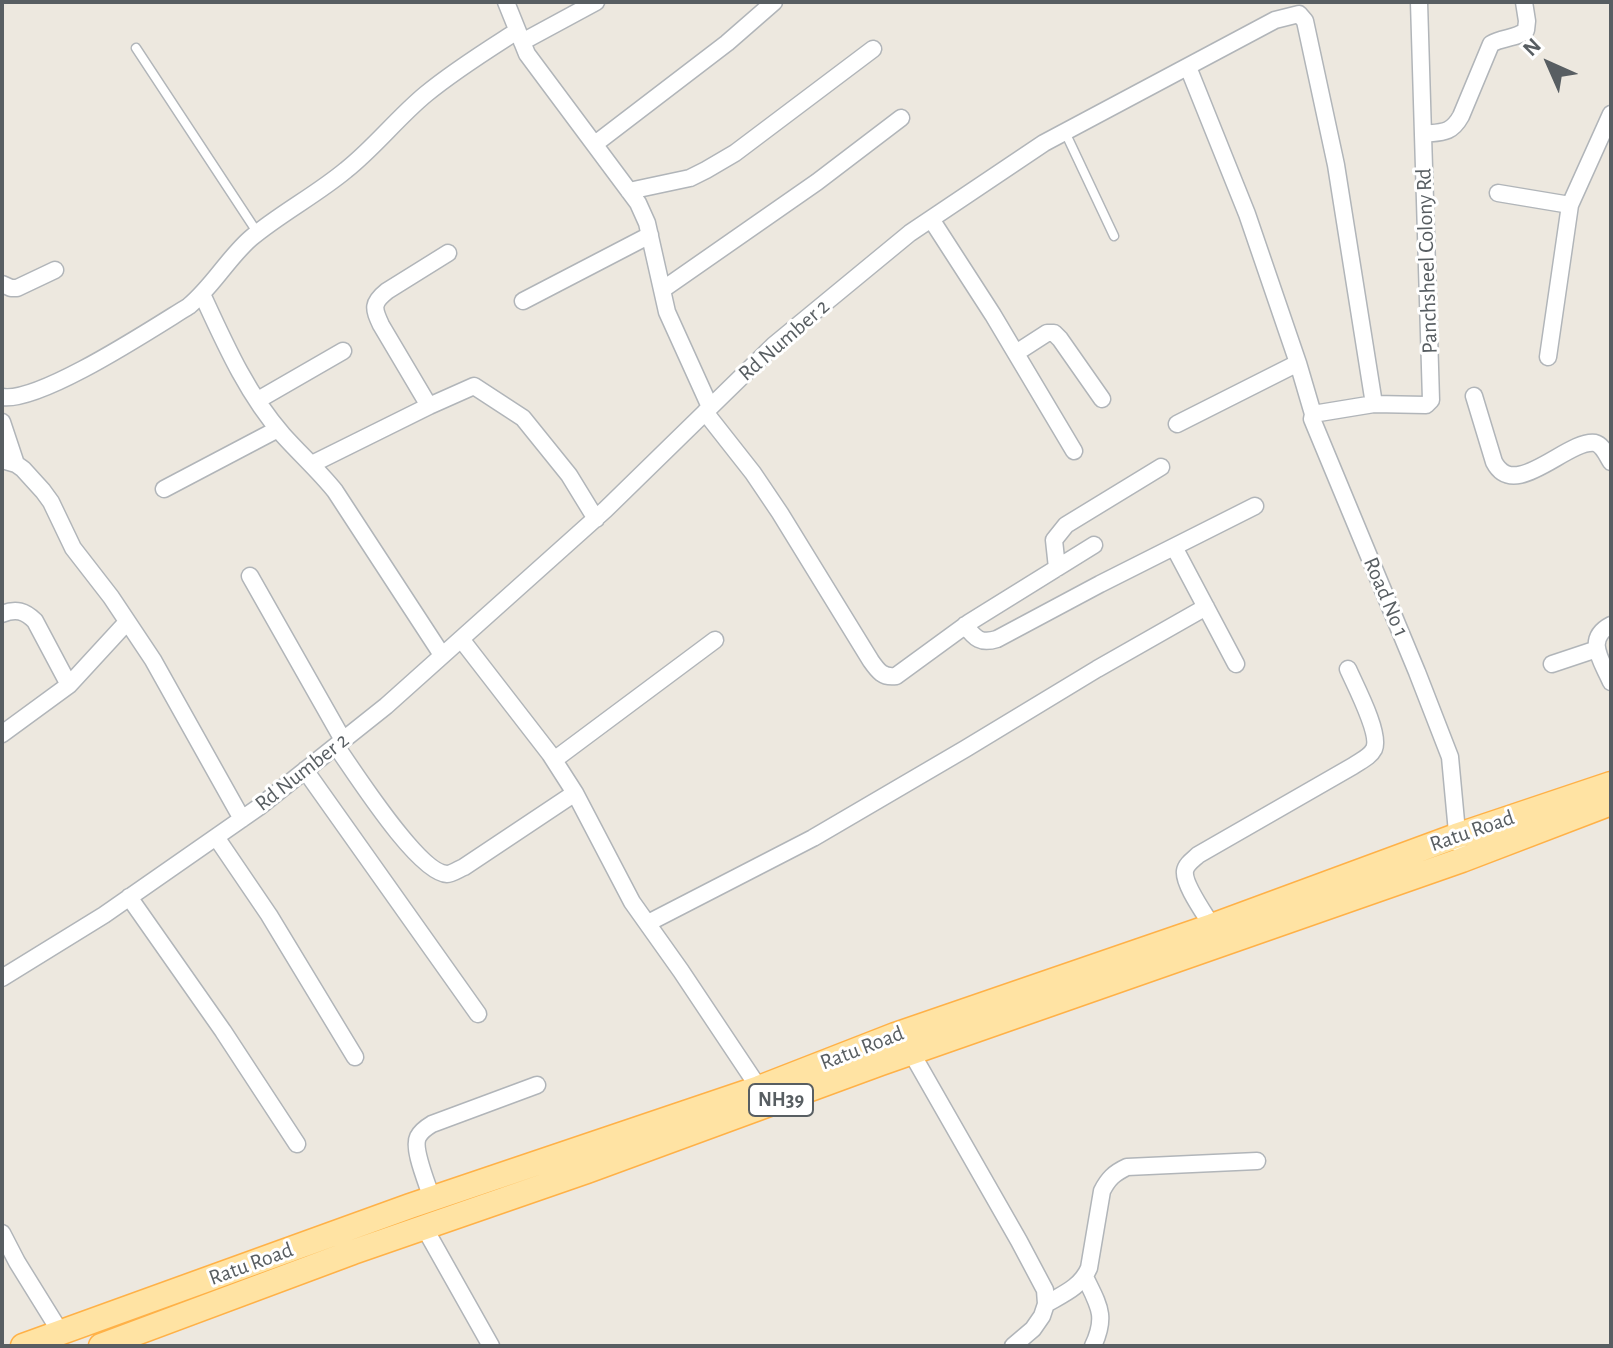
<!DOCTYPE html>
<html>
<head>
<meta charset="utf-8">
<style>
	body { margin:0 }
	#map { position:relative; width:1613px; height:1348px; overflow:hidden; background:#ede8df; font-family:"Alegreya Sans",sans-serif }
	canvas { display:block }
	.frame { position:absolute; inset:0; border:4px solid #585e62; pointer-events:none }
	.north { position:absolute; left:1509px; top:24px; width:80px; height:80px; -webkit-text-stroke:6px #fff; paint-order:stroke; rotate:315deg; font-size:22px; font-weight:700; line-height:32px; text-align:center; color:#585e62 }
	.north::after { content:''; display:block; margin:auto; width:28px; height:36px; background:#585e62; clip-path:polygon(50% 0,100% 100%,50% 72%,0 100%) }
</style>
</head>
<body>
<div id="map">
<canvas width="1613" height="1348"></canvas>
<div class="frame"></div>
<div class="north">N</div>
</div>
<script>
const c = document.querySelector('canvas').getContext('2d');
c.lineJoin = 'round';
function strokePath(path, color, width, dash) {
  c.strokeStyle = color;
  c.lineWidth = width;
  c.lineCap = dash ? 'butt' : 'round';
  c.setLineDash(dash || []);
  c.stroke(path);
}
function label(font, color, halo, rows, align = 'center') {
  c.font = font + ' "Alegreya Sans",sans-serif';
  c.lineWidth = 6;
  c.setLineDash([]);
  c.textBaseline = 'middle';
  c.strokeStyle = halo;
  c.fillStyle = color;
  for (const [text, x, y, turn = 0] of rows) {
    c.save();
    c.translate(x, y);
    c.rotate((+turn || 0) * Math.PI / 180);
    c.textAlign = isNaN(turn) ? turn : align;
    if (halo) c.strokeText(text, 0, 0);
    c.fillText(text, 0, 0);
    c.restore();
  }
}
const service = new Path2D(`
	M136 48 257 232
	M1065 132 1114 236`);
const minor = new Path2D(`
	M506 2 527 54 638 203 647 223 667 312 710 407
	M522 42 596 2
	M1423 134C1442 132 1451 134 1461 116L1491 44C1502 37 1517 39 1526 30L1527 21 1524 2
	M595 144 727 43 774 2
	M629 191 690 178 706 170 735 153 873 49
	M1498 193 1570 205
	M931 219 993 315 1074 451
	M2 284 11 288H17L55 270
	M662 290 817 182 901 118
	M202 294C225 344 247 394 283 435 300 454 319 471 335 491L442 655
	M523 301 650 235
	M1016 353 1047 333H1054L1060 339 1102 399
	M1548 357 1570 205 1611 114
	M1298 363 1313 414 1312 419 1417 672 1450 757 1458 843
	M1474 396 1494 462C1515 502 1567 439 1595 443 1603 445 1607 456 1611 462
	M2 397C40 403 153 328 189 306 213 286 228 258 251 238 281 213 316 195 346 170 375 147 398 117 426 94 455 70 486 51 517 31
	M258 400 343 351
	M429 406 381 325C373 308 372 303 387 291L448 253
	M705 412 753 473 780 513 871 661C878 671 883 678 896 676L970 622 1094 545
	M1313 414 1374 404 1426 405 1431 400 1419 2
	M2 422 16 464
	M1177 424 1298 363 1247 214 1188 67
	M2 460 16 464 23 469 43 491 51 502 73 548 111 597 153 660 242 819
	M312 464 429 406 474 386 523 418 569 475 596 519
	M164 489 278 429
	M1174 547 1236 664
	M1057 568 1054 540 1066 525 1161 467
	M250 576 343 740
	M2 614C16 608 25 611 35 621L69 685
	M965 625C975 639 981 644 997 639L1100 584 1255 506
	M1611 625C1584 639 1602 661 1611 682
	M461 639 550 754 575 793 632 902 681 971 759 1088
	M1552 664 1597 649
	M2 734 69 685 127 622
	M336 746C354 771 418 873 447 874 452 874 459 869 464 867L575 793
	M554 760 715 640
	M305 770 478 1014
	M216 837 269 915 355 1057
	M129 897 223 1031 297 1144
	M648 923 813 838 965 749 1097 669 1206 607
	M1212 926C1205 914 1183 884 1185 871 1186 864 1194 859 1198 855L1353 766C1360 761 1370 757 1374 749 1381 734 1355 685 1348 669
	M2 978 104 915 259 807 386 706 605 510 774 345 910 233 1044 143 1275 20 1299 14 1305 21 1336 165 1374 404
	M911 1052 1019 1241 1045 1290 1046 1304 1042 1316 1033 1329 1013 1346
	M432 1199C428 1185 412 1149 418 1137 421 1131 427 1127 432 1124L537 1085
	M424 1227 491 1346
	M2 1233 17 1262 61 1333
	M1085 1277C1099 1306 1107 1316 1093 1346
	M1046 1304C1063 1294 1081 1287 1089 1268L1102 1191C1108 1179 1114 1173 1127 1167L1257 1161`);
const primary = new Path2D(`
	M23 1346 410 1206 759 1088 895 1035 1212 926 1456 836 1611 784
	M101 1346 353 1252 587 1171 881 1063 1462 860 1611 803`);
strokePath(service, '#b1b5b9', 11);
strokePath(minor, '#b1b5b9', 19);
strokePath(primary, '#ffb147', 27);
strokePath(service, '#fff', 8);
strokePath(minor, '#fff', 16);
strokePath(primary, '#ffe3a3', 24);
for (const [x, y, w] of [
	[781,1100,64]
]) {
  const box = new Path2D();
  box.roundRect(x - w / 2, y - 16, w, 32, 6);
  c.fillStyle = '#fff';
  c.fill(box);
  strokePath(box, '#585e62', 2);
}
label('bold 20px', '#585e62', null, [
	["NH39",781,1100]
]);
label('22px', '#585e62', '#fff', [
	["Panchsheel Colony Rd",1427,261,-92],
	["Rd Number 2",784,340,-41],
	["Road No 1",1386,597,67],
	["Rd Number 2",302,772,-38],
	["Ratu Road",1472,831,-19],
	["Ratu Road",862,1048,-21],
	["Ratu Road",251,1264,-20]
]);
</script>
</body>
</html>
